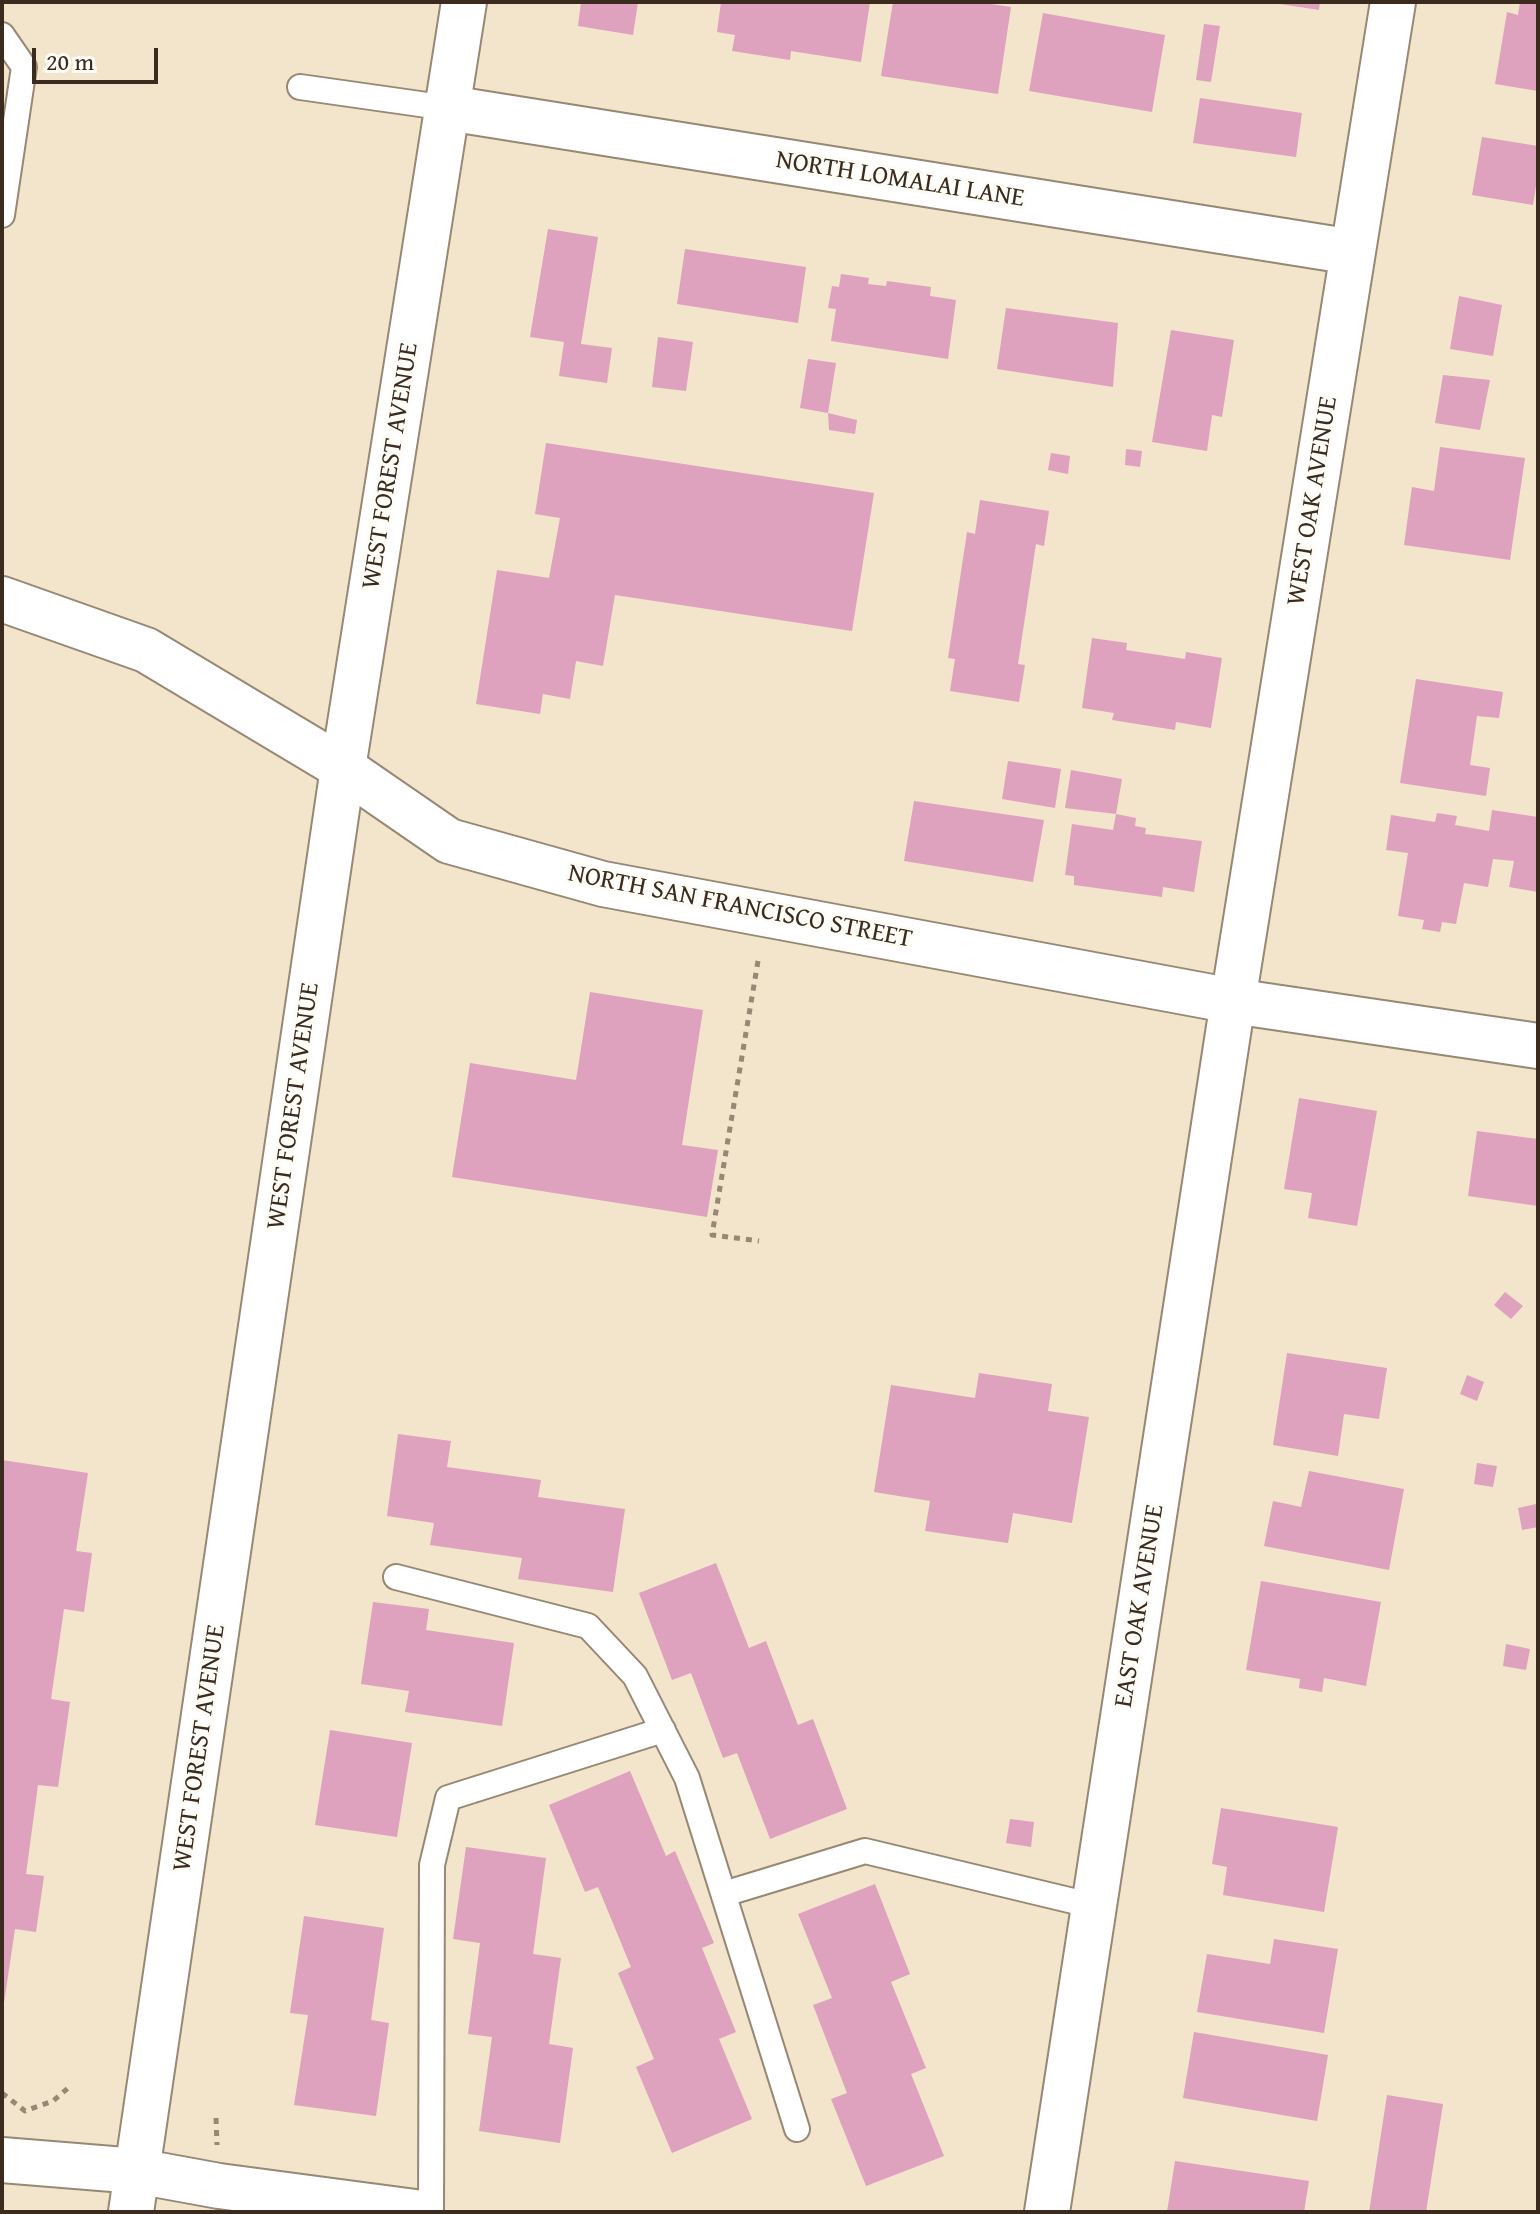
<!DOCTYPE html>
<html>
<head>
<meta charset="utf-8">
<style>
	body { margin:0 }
	#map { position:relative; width:1540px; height:2214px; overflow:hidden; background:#f2e5cb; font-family:"Gentium Book Plus",serif }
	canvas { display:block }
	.frame { position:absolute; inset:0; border:4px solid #3b2a1e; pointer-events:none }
	.scale { position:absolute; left:32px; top:48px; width:126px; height:36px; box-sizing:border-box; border:4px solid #3b2a1e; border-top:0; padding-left:10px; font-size:24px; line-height:28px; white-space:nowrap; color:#3b2a1e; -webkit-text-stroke:6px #fdfcf7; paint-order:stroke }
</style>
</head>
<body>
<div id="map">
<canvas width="1540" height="2214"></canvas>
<div class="frame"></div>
<div class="scale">20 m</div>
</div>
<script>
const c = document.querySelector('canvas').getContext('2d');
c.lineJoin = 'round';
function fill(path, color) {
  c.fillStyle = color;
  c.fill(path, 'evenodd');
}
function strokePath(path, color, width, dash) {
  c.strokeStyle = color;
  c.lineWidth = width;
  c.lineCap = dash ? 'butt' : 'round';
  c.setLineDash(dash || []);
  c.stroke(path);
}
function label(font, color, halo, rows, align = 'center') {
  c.font = font + ' "Gentium Book Plus",serif';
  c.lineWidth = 7;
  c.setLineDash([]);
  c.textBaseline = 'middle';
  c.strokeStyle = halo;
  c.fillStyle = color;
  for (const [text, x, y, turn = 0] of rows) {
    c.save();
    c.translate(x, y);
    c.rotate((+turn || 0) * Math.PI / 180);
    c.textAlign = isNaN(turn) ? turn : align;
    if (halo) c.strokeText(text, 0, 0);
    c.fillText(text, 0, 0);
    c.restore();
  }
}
fill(new Path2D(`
	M581 2H638L633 35 578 26Z
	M721 2H870L861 62 791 51 790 60 732 51 735 35 717 32Z
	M893 2H978L1011 7 998 94 881 76Z
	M1280 2H1320L1319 10 1280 4Z
	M1520 2H1538V91L1495 84 1507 12 1518 15Z
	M1043 13 1165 35 1152 112 1029 91Z
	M1204 24 1220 26 1211 82 1196 80Z
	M1200 98 1302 113 1296 157 1193 143Z
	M1482 137 1538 146V173L1533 205 1472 195Z
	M548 229 598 237 581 344 612 348 607 383 559 376 564 342 530 337Z
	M685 249 806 267 798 323 677 304Z
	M841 274 869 278 868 284 886 286 887 281 931 287 930 296 956 300 948 359 831 341 836 309 828 308 832 286 839 287Z
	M1459 296 1502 305 1493 356 1450 349Z
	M1006 308 1118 323 1113 387 997 369Z
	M1171 330 1234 340 1222 417 1212 415 1207 451 1152 442Z
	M658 337 693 342 686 391 652 387Z
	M808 359 836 363 828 413 800 408Z
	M1443 375 1490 380 1480 430 1435 423Z
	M828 413 857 420 855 434 829 430Z
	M546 443 874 493 852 631 615 595 603 666 576 661 570 699 543 694 540 714 476 704 497 570 549 578 560 518 535 514Z
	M1440 447 1525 458 1510 560 1404 545 1412 487 1434 491Z
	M1126 449 1142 451 1140 467 1125 465Z
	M1051 453 1070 456 1068 474 1048 470Z
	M980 500 1049 511 1044 546 1036 544 1018 664 1025 665 1019 702 950 691 955 659 948 658 967 532 975 534Z
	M1092 638 1127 643 1126 650 1185 659 1186 652 1222 658 1211 728 1176 722 1175 730 1112 720 1114 713 1082 708Z
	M1416 679 1503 692 1499 718 1477 716 1470 765 1490 768 1486 796 1400 783Z
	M1008 761 1061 769 1055 808 1002 799Z
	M1071 770 1122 779 1116 814 1065 808Z
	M914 801 1044 820 1033 882 904 861Z
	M1492 810 1538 817V892L1509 887 1514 861 1493 859 1488 887 1464 883 1456 924 1442 922 1440 932 1422 929 1424 920 1398 916 1408 853 1386 850 1391 815 1435 822 1437 813 1457 816 1455 825 1489 831Z
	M1116 814 1136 818 1135 826 1146 828 1145 834 1202 841 1194 892 1163 887 1162 897 1074 885V876L1065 875 1072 824 1113 830Z
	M590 992 703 1010 682 1145 718 1150 707 1217 452 1177 470 1063 576 1080Z
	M1299 1098 1377 1111 1357 1226 1308 1218 1312 1193 1284 1189Z
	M1477 1131 1538 1139V1206L1468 1196Z
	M1505 1292 1523 1306 1511 1319 1494 1305Z
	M1287 1353 1387 1368 1379 1419 1344 1414 1338 1456 1273 1445Z
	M979 1373 1052 1384 1048 1411 1089 1417 1072 1523 1013 1513 1008 1543 925 1531 930 1501 874 1492 891 1385 975 1398Z
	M1467 1375 1484 1382 1477 1401 1460 1394Z
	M398 1434 451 1441 447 1467 541 1480 538 1497 625 1509 613 1592 518 1579 522 1558 430 1545 434 1523 387 1516Z
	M2 1460 88 1473 76 1551 92 1553 84 1612 64 1609 51 1699 70 1702 58 1787 38 1785 26 1874 44 1876 36 1932 15 1929 4 2003H2Z
	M1477 1463 1497 1466 1493 1487 1474 1484Z
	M1309 1471 1404 1489 1389 1570 1264 1546 1273 1501 1301 1507Z
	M1536 1504 1538 1527 1522 1530 1518 1508Z
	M716 1563 749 1648 766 1641 798 1725 813 1719 847 1809 770 1839 737 1753 723 1758 691 1673 672 1680 639 1593Z
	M1261 1581 1381 1602 1366 1686 1324 1678 1322 1692 1299 1688 1300 1679 1246 1670Z
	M373 1602 429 1609 426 1630 514 1643 502 1726 405 1712 409 1691 361 1684Z
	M1506 1644 1530 1649 1526 1670 1503 1666Z
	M330 1730 412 1743 397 1837 315 1825Z
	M630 1771 666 1856 675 1851 714 1943 702 1948 736 2032 719 2039 752 2119 672 2153 636 2067 654 2059 618 1973 631 1967 598 1887 585 1892 549 1805Z
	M1221 1808 1338 1827 1324 1912 1223 1895 1227 1867 1212 1864Z
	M1010 1819 1034 1822 1031 1847 1006 1843Z
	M466 1847 546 1858 533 1954 561 1958 549 2044 573 2048 560 2143 479 2131 492 2037 468 2034 480 1943 453 1939Z
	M875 1884 910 1974 891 1982 926 2068 911 2074 944 2156 866 2186 831 2099 847 2093 813 2005 832 1998 798 1914Z
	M304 1916 384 1928 371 2020 389 2023 376 2116 294 2105 308 2015 290 2013Z
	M1274 1939 1338 1949 1324 2033 1197 2012 1207 1954 1270 1964Z
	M1194 2032 1328 2055 1317 2121 1183 2098Z
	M1387 2095 1443 2104 1426 2212H1369Z
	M1175 2161 1309 2181 1304 2212H1167Z`), '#dea1be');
const service = new Path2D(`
	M2 35 24 67 2 215
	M300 87 448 108
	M396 1577 588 1626 635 1676 687 1778 797 2129
	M724 1894 865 1851 1094 1906
	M431 2212 432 1865 448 1798 663 1730`);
const minor = new Path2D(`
	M448 108 1353 252
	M343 768 449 841 603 884 1233 1001 1538 1046
	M137 2171 219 2186 415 2212
	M1047 2212 1233 1001 1393 2`);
const tertiary = new Path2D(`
	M2 599 146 650 343 768
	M2 2160 137 2171`);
const secondary = new Path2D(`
	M131 2212 343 768 464 2`);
strokePath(service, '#968874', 28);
strokePath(minor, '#968874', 48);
strokePath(tertiary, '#968874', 48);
strokePath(secondary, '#968874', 48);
strokePath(new Path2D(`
	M758 961 712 1235 759 1241
	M2 2093 25 2111 53 2101 68 2088
	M216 2118 217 2145`), '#968874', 5, [6, 6]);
strokePath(service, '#fff', 24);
strokePath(minor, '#fff', 44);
strokePath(tertiary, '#fff', 44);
strokePath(secondary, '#fff', 44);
label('26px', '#3b2a1e', '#fdfcf7', [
	["NORTH LOMALAI LANE",900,180,9],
	["WEST FOREST AVENUE",391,466,-81],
	["WEST OAK AVENUE",1313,501,-81],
	["NORTH SAN FRANCISCO STREET",740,907,11],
	["WEST FOREST AVENUE",294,1106,-82],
	["EAST OAK AVENUE",1140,1606,-81],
	["WEST FOREST AVENUE",200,1748,-82]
]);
</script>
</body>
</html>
